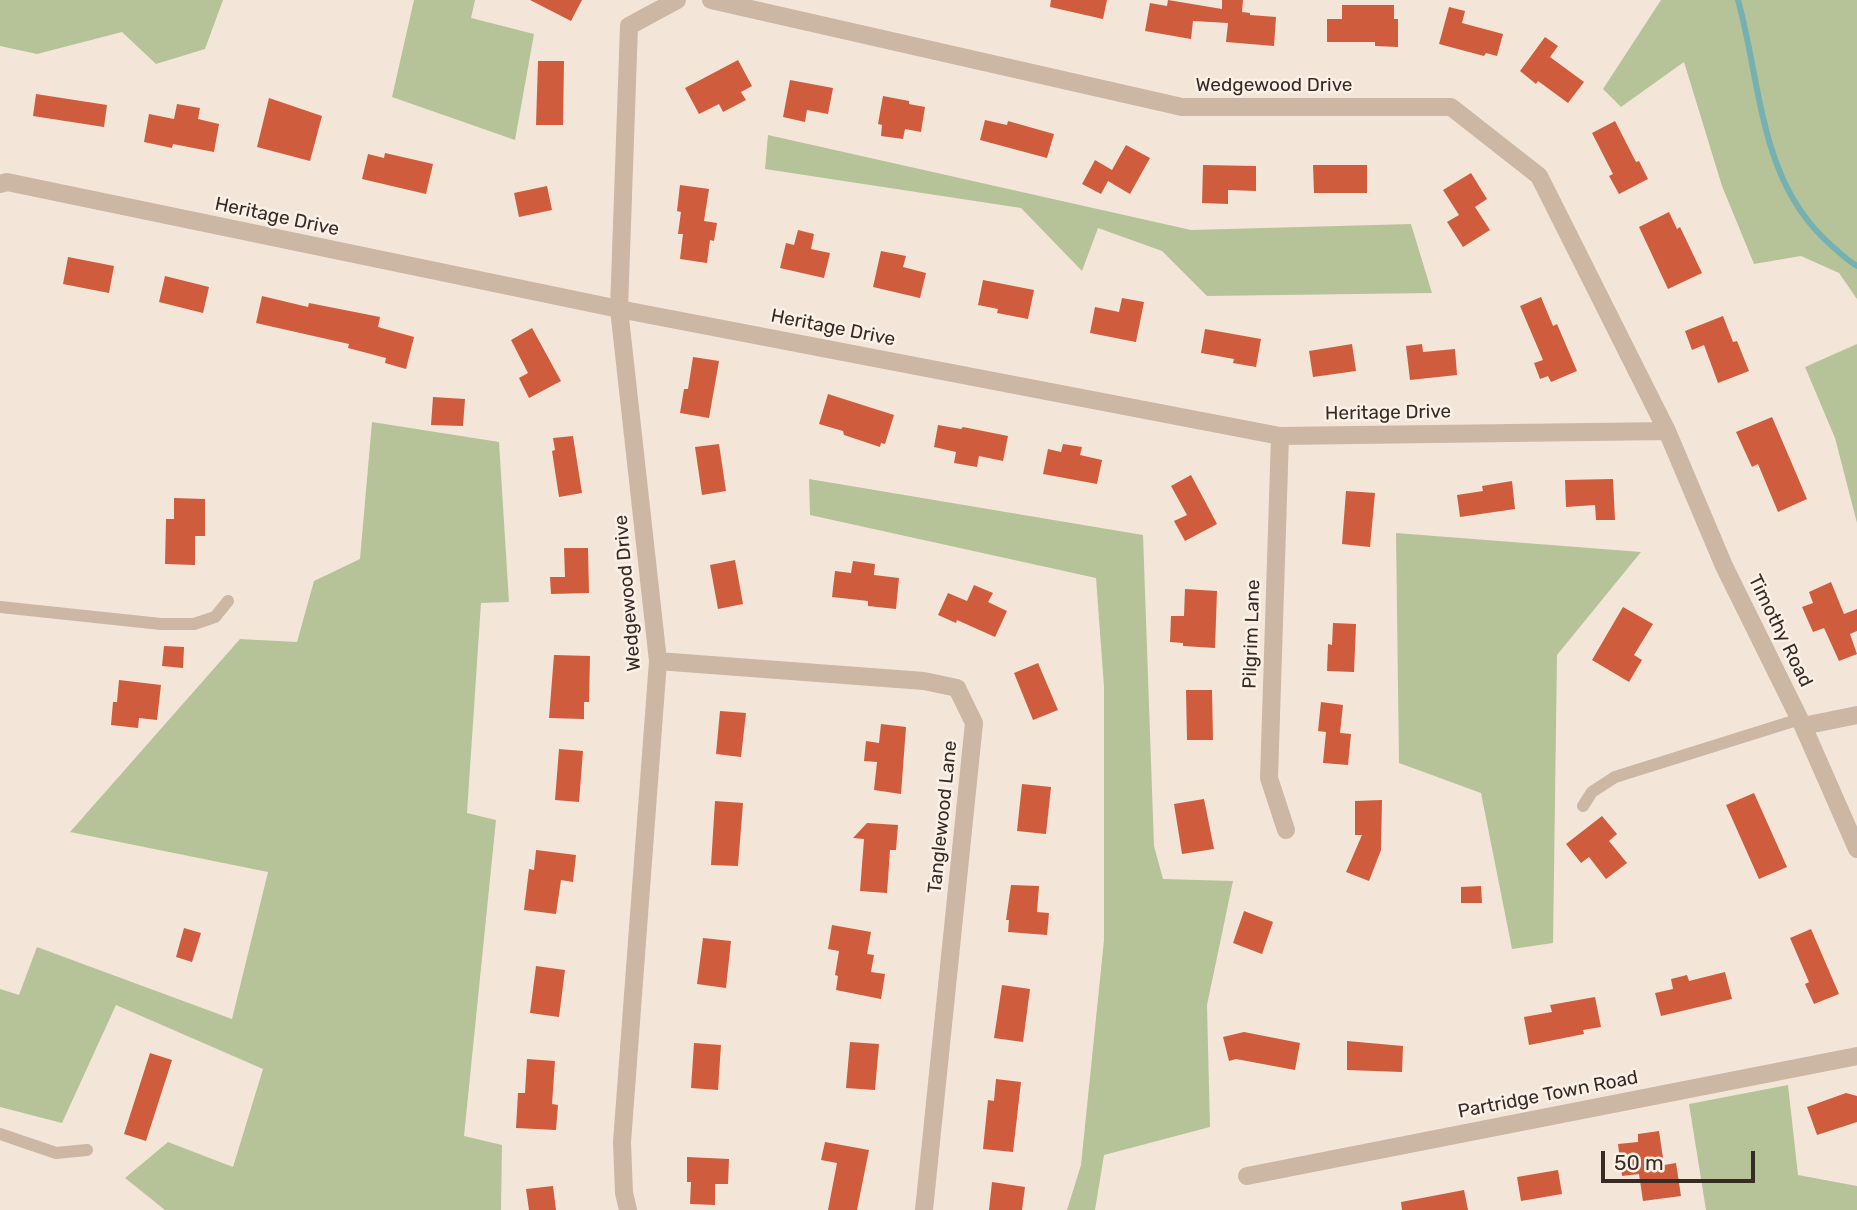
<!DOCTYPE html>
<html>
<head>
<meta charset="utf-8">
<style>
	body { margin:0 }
	#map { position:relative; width:1857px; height:1210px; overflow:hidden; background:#f3e6d9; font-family:Rubik,sans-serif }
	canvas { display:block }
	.scale { position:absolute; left:1601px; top:1151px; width:154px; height:32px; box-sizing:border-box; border:4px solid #372b26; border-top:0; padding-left:9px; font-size:21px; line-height:24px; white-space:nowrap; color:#372b26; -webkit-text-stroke:5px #fbf1e6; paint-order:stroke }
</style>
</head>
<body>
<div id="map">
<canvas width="1857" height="1210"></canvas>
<div class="scale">50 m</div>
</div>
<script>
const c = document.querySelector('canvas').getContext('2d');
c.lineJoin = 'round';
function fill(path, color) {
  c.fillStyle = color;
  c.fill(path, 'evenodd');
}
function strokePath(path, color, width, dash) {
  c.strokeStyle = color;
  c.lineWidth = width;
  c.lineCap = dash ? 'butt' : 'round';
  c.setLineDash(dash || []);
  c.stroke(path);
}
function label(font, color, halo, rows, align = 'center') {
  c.font = font + ' Rubik,sans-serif';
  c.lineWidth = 5;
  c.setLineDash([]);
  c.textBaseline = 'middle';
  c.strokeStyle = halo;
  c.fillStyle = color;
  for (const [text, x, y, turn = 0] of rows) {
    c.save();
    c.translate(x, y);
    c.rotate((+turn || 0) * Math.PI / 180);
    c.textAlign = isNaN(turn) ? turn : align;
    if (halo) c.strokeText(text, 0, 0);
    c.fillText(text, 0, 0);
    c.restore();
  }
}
fill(new Path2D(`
	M0 0H223L205 49 156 64 122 32 37 54 0 46Z
	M414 0H475L471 18 534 34 515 140 392 97Z
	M1661 0H1857V299L1839 273 1801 256 1754 264 1722 186 1684 62 1621 107 1603 89Z
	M768 135 1191 230 1411 224 1432 293 1207 296 1162 251 1098 228 1082 271 1021 208 765 169Z
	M1857 344V523L1835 438 1805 367Z
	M372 422 499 442 509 602 481 603 467 813 496 820 464 1136 502 1145 501 1210H165L125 1178 168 1142 233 1167 263 1069 116 1005 62 1123 0 1107V989L19 995 37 947 232 1019 268 872 70 832 240 639 297 642 314 581 360 559Z
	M809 479 1143 535 1154 846 1163 879 1233 881 1207 1005 1210 1127 1104 1155 1095 1210H1067L1081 1165 1104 940V687L1096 578 810 515Z
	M1396 533 1641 552 1557 655 1553 943 1512 949 1481 793 1399 763Z
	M1788 1085 1798 1175 1857 1186V1210H1706L1689 1104Z`), '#b6c398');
strokePath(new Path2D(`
	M1738 0C1762 87 1759 183 1832 246 1840 253 1848 261 1857 266`), '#76b1b2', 6);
fill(new Path2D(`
	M530 0H582L571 21Z
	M1051 0H1107L1103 19 1050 7Z
	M1168 0 1222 9V0H1243L1242 12 1250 13V15L1276 17 1274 46 1226 42 1228 23 1193 21 1191 39 1145 31 1150 3 1167 6Z
	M1342 5H1394V19H1398V47L1375 46V42H1327V19H1342Z
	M1449 7 1465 11 1462 23 1503 34 1497 56 1486 53 1484 56 1439 44Z
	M1545 37 1558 46 1550 57 1584 82 1568 103 1538 81 1536 84 1520 71Z
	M738 60 752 86 741 92 746 100 723 112 719 104 699 114 685 88Z
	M538 61H564L563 125H536Z
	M790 80 833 88 828 114 807 110 805 122 783 117Z
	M36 94 107 105 104 127 33 116Z
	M883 96 909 101V104L925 107 921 132 905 129 903 139 881 136 882 125 878 124Z
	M269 98 322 116 310 161 257 147Z
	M177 104 200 108 198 119 219 124 214 152 173 144 172 148 144 142 149 114 174 119Z
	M985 120 1007 125 1008 121 1054 134 1047 158 980 140Z
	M1615 121 1636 162 1639 161 1648 179 1619 194 1609 176 1613 174 1592 133Z
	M1126 145 1150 158 1130 194 1108 181 1101 194 1082 184 1095 160 1112 170Z
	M385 153 433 164 426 194 362 179 368 154 384 158Z
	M1203 165 1256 166V191L1228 190V204L1202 203Z
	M1313 165H1367V193H1314Z
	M1471 173 1487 199 1475 207 1490 230 1463 247 1447 222 1459 215 1443 190Z
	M680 185 709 189 704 221 717 223 714 241 710 240 707 263 680 259 683 234H678L681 212 677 211Z
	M547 186 552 210 519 217 514 193Z
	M1669 212 1677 229 1680 227 1702 273 1668 289 1639 227Z
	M798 230 814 234 811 249 830 253 824 278 780 268 786 243 794 245Z
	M881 251 906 256 903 267 926 273 920 298 873 287Z
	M68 257 114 266 109 293 63 284Z
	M165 276 209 287 203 313 159 302Z
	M983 280 1034 290 1028 319 997 313 998 309 978 305Z
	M262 296 308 307 309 303 380 317 378 327 414 337 406 369 385 363 386 358 348 348 349 344 256 323Z
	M1541 297 1553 326 1557 324 1577 371 1551 382 1548 376 1540 379 1534 363 1543 360 1520 306Z
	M1122 298 1144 302 1136 342 1090 333 1095 307 1119 312Z
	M1723 316 1733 342 1737 341 1749 371 1718 383 1704 345 1692 350 1685 331Z
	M532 328 561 381 529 398 519 378 528 373 511 340Z
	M1205 329 1261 339 1256 367 1233 363 1234 359 1201 353Z
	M1352 344 1356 371 1313 377 1309 351Z
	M1422 344 1423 352 1455 349 1457 375 1410 380 1406 346Z
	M693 357 719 361 709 418 680 413 684 389H688Z
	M828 394 894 415 885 444 881 443 880 447 844 435 843 431 819 424Z
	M433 397 465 399 463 426 431 425Z
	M1772 417 1807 499 1778 512 1758 464 1752 467 1736 432Z
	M938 425 961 429 963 427 1008 436 1003 461 979 456 977 467 954 463 956 452 934 447Z
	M573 436 582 493 559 497 552 451 555 450 553 438Z
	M719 444 726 491 702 495 695 447Z
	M1063 444 1082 447 1080 455 1102 460 1097 484 1043 474 1048 449 1061 452Z
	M1191 475 1217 524 1185 541 1174 521 1187 515 1171 486Z
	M1613 479 1615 520H1596L1595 505 1566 507 1565 480Z
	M1512 481 1515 509 1460 517 1457 495 1483 491 1482 486Z
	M1346 491 1375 493 1370 547 1342 544Z
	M174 498 205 499V536H195V565L165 564 166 519H174Z
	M564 548H588L589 593 551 594 550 577H565Z
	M735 560 743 604 718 609 710 565Z
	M853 561 875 564 874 575 899 578 896 609 868 606V601L832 597 835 571 851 573Z
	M1831 582 1844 614 1857 609V631L1850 634 1857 654 1839 661 1824 628 1813 632 1802 607 1813 603 1809 592Z
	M974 585 993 593 988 602 1007 611 995 637 957 620 956 623 938 615 948 593 967 601Z
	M1185 589 1217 591 1215 648 1183 646V643L1170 642 1171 616H1184Z
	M1623 607 1653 624 1634 655 1642 660 1629 682 1592 660Z
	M1333 623 1356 624 1354 672 1327 671 1328 644 1332 645Z
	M164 646 184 647 183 668 162 666Z
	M554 655 590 656 589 702H584V719L549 718Z
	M1038 663 1058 710 1033 720 1014 673Z
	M119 680 161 685 157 720 139 718 138 728 111 725 113 702H117Z
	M1186 690H1212L1213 740H1187Z
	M1321 702 1343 705 1340 733 1351 734 1348 765 1323 763 1326 732 1318 731Z
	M720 711 746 713 741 757 716 754Z
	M881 724 906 727 901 794 874 790 877 762 864 761 866 741 879 743Z
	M559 749 583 751 579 802 555 800Z
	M1022 784 1051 787 1046 834 1017 831Z
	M1754 793 1787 867 1759 879 1726 805Z
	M1204 799 1214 849 1182 854 1174 804Z
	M1382 800 1381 850 1369 881 1346 872 1362 835H1355V801Z
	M715 801 743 803 738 866 711 865Z
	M1602 816 1617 834 1609 841 1627 863 1606 879 1589 857 1581 863 1566 844Z
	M867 823 898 825 896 850H890L887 893 860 891 864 839 853 838Z
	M536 850 576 855 573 882 561 880 556 914 524 910 529 869 534 870Z
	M1011 885 1039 886 1037 912 1049 913 1047 935 1008 932 1009 920H1006Z
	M1481 886 1482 903H1461V887Z
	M1244 911 1273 922 1262 954 1233 943Z
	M832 925 871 932 867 954 874 955 871 972 885 974 881 999 836 990 838 976 835 975 839 951 828 949Z
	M184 928 201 933 192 962 176 957Z
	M1811 929 1839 994 1814 1004 1805 984 1809 982 1790 938Z
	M703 938 731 941 726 988 697 984Z
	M536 966 565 970 559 1017 530 1013Z
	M1725 972 1732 999 1661 1016 1655 993 1673 989 1671 979 1687 975 1689 981Z
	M1002 985 1030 989 1023 1042 994 1038Z
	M1595 997 1601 1027 1583 1030 1584 1034 1529 1045 1524 1017 1552 1012 1550 1005Z
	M1244 1032 1300 1043 1295 1070 1236 1059 1229 1061 1223 1037Z
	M1347 1041 1403 1046 1402 1072 1347 1070Z
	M850 1042 879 1044 875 1090 846 1088Z
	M694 1043 721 1045 718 1090 691 1088Z
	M150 1053 172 1060 146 1141 124 1134Z
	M527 1059 555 1061 552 1104 558 1105 556 1130 516 1128 518 1093H525Z
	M996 1079 1021 1082 1013 1152 983 1149 988 1100 994 1101Z
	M1846 1093 1857 1096V1122L1817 1135 1807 1107Z
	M1659 1131 1664 1165 1676 1163 1681 1196 1643 1201 1639 1174 1622 1176 1618 1144 1638 1142V1134Z
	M825 1142 869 1150 857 1210H828L837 1163 821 1160Z
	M687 1157 729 1159 728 1184H715V1205L690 1204 691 1182H687Z
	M1558 1170 1562 1194 1521 1201 1517 1177Z
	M992 1182 1025 1187 1022 1210H989Z
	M553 1186 556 1210H529L526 1189Z
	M1464 1190 1468 1210H1402L1401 1202Z`), '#cf5c3c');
strokePath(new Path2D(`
	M0 607 161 624H194L215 617 228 601
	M1583 806 1592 792 1615 777 1800 719
	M0 1134 56 1153 87 1150`), '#ccb6a4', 12);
strokePath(new Path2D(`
	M711 0 1182 107H1451L1539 176 1667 431 1724 566 1803 726 1857 849
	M0 184 7 182 619 309 1280 436 1667 431
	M1280 436 1269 778 1286 830
	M658 661 924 681 957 688 974 723 924 1210
	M1803 726 1857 715
	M1247 1176 1857 1056
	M628 1210 624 1193 622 1142 658 661 619 309 629 26 677 0`), '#ccb6a4', 18);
label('19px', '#372b26', '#fbf1e6', [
	["Wedgewood Drive",1274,86],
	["Heritage Drive",277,217,12],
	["Heritage Drive",833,328,11],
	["Heritage Drive",1388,413,-1],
	["Wedgewood Drive",628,593,-95],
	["Timothy Road",1780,631,64],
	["Pilgrim Lane",1252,634,-88],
	["Tanglewood Lane",943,817,-84],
	["Partridge Town Road",1548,1095,-11]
]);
</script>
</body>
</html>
